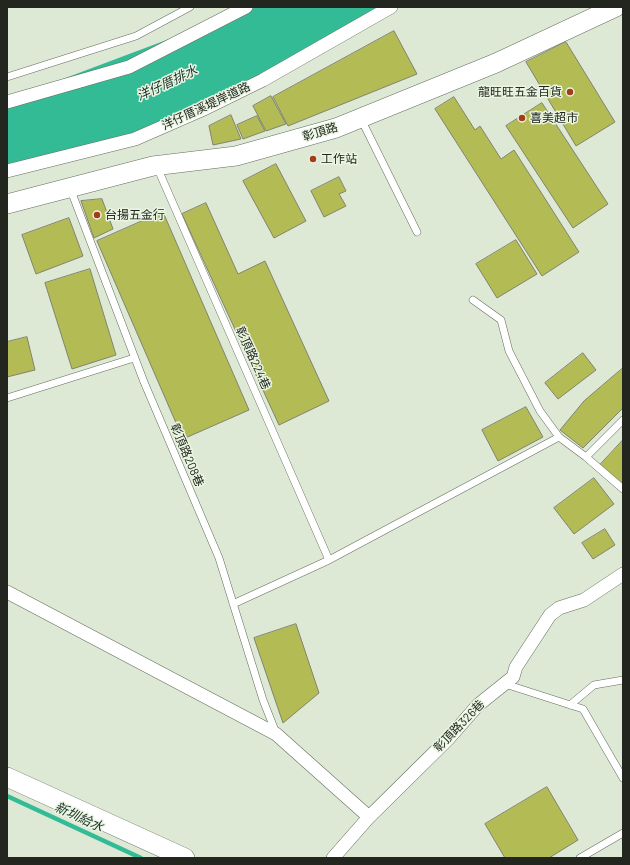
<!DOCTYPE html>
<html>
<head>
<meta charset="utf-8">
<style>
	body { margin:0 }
	#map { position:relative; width:630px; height:865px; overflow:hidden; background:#dde8d5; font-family:Barlow,sans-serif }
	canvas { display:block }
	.frame { position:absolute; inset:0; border:8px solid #22261f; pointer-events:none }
</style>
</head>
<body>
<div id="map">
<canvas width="630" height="865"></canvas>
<div class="frame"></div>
</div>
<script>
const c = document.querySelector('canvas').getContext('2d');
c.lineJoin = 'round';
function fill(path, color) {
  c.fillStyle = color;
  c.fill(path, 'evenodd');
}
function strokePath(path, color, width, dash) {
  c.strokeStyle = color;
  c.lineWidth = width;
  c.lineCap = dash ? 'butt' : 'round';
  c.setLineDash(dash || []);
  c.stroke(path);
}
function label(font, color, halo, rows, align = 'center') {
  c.font = font + ' Barlow,"Noto Sans TC",sans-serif';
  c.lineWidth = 3;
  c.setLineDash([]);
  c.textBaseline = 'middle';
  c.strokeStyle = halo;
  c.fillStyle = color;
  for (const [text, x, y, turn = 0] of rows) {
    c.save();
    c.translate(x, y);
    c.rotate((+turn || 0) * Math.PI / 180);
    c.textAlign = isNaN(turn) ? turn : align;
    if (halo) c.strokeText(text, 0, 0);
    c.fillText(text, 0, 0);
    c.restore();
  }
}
fill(new Path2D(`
	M254 7H380L261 78 135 133 7 167V100Z`), '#33bb95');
strokePath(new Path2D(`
	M7 796 141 858`), '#33bb95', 4.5);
const building = new Path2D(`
	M394 31 417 74 288 126 273 97Z
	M566 42 615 122 576 146 526 62Z
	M271 96 286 124 266 131 253 106Z
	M454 97 475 130 480 126 501 159 514 150 579 252 542 276 435 109Z
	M542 103 608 204 573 228 506 126Z
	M231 115 241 139 213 145 209 126Z
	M257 116 265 131 243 139 237 125Z
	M276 164 306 221 274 238 243 181Z
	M339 177 346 191 339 194 346 206 324 217 311 191Z
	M102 199 113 229 94 238 81 201Z
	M206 203 238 274 265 261 329 401 279 425 182 214Z
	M163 212 249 410 183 439 97 241Z
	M69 218 83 256 36 274 22 235Z
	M516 240 537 274 497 298 476 264Z
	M90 269 116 355 72 369 45 283Z
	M27 337 35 370 7 377V342Z
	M583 353 596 370 558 399 545 383Z
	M623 368V408L583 448 560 430 584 401Z
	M526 407 543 437 498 461 482 430Z
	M623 440V487L599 466Z
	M594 478 614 504 574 534 554 508Z
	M605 529 615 545 593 559 582 543Z
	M296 624 319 693 283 723 254 638Z
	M547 787 578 840 549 858H505L485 824Z`);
fill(building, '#b3bb54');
strokePath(building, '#818370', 1);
const lane = new Path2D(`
	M7 77 136 36 190 7
	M361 119 417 232
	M157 167 329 560
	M70 188 144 382 219 558 263 700 276 733
	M473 300 501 320 509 351 540 411 559 437 586 457 623 489
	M7 398 134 358
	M586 457 623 420
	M233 604 329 560 559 437
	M505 684 583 709 623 778
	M570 705 594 685 623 680
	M580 858 623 833`);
const street = new Path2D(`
	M7 102 129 67 246 7
	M7 171 135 139 206 108 263 80 391 7
	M7 592 276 734 369 817
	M333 858 369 817 449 738 478 705 513 677 516 667 550 615 559 608 584 600 623 574`);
const secondary = new Path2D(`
	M7 204 153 166 236 156 336 128 496 63 616 7
	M7 777 185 858`);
strokePath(lane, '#646e5d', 8);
strokePath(street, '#646e5d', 14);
strokePath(secondary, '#646e5d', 20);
strokePath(lane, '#fff', 7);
strokePath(street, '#fff', 13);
strokePath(secondary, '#fff', 19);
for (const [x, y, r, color] of [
	[570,92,4,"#a33c19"],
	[522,118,4,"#a33c19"],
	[313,159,4,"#a33c19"],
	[97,215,4,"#a33c19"]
]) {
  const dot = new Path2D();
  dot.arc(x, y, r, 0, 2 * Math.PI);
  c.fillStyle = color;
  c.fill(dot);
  strokePath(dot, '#eaf5e2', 1.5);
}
label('12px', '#22261f', '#eaf5e2', [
	["龍旺旺五金百貨",562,92,"right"],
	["喜美超市",530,118],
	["工作站",321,159],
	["台揚五金行",105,215]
], 'left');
label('12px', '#22261f', '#eaf5e2', [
	["洋仔厝溪堤岸道路",206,106,-25],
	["彰頂路",320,132,-17],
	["彰頂路224巷",253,358,66],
	["彰頂路208巷",187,455,67],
	["彰頂路326巷",459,726,-46]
]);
label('italic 13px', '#1b3129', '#eaf5e2', [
	["洋仔厝排水",167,83,-25],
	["新圳給水",79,817,25]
]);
</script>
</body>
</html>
